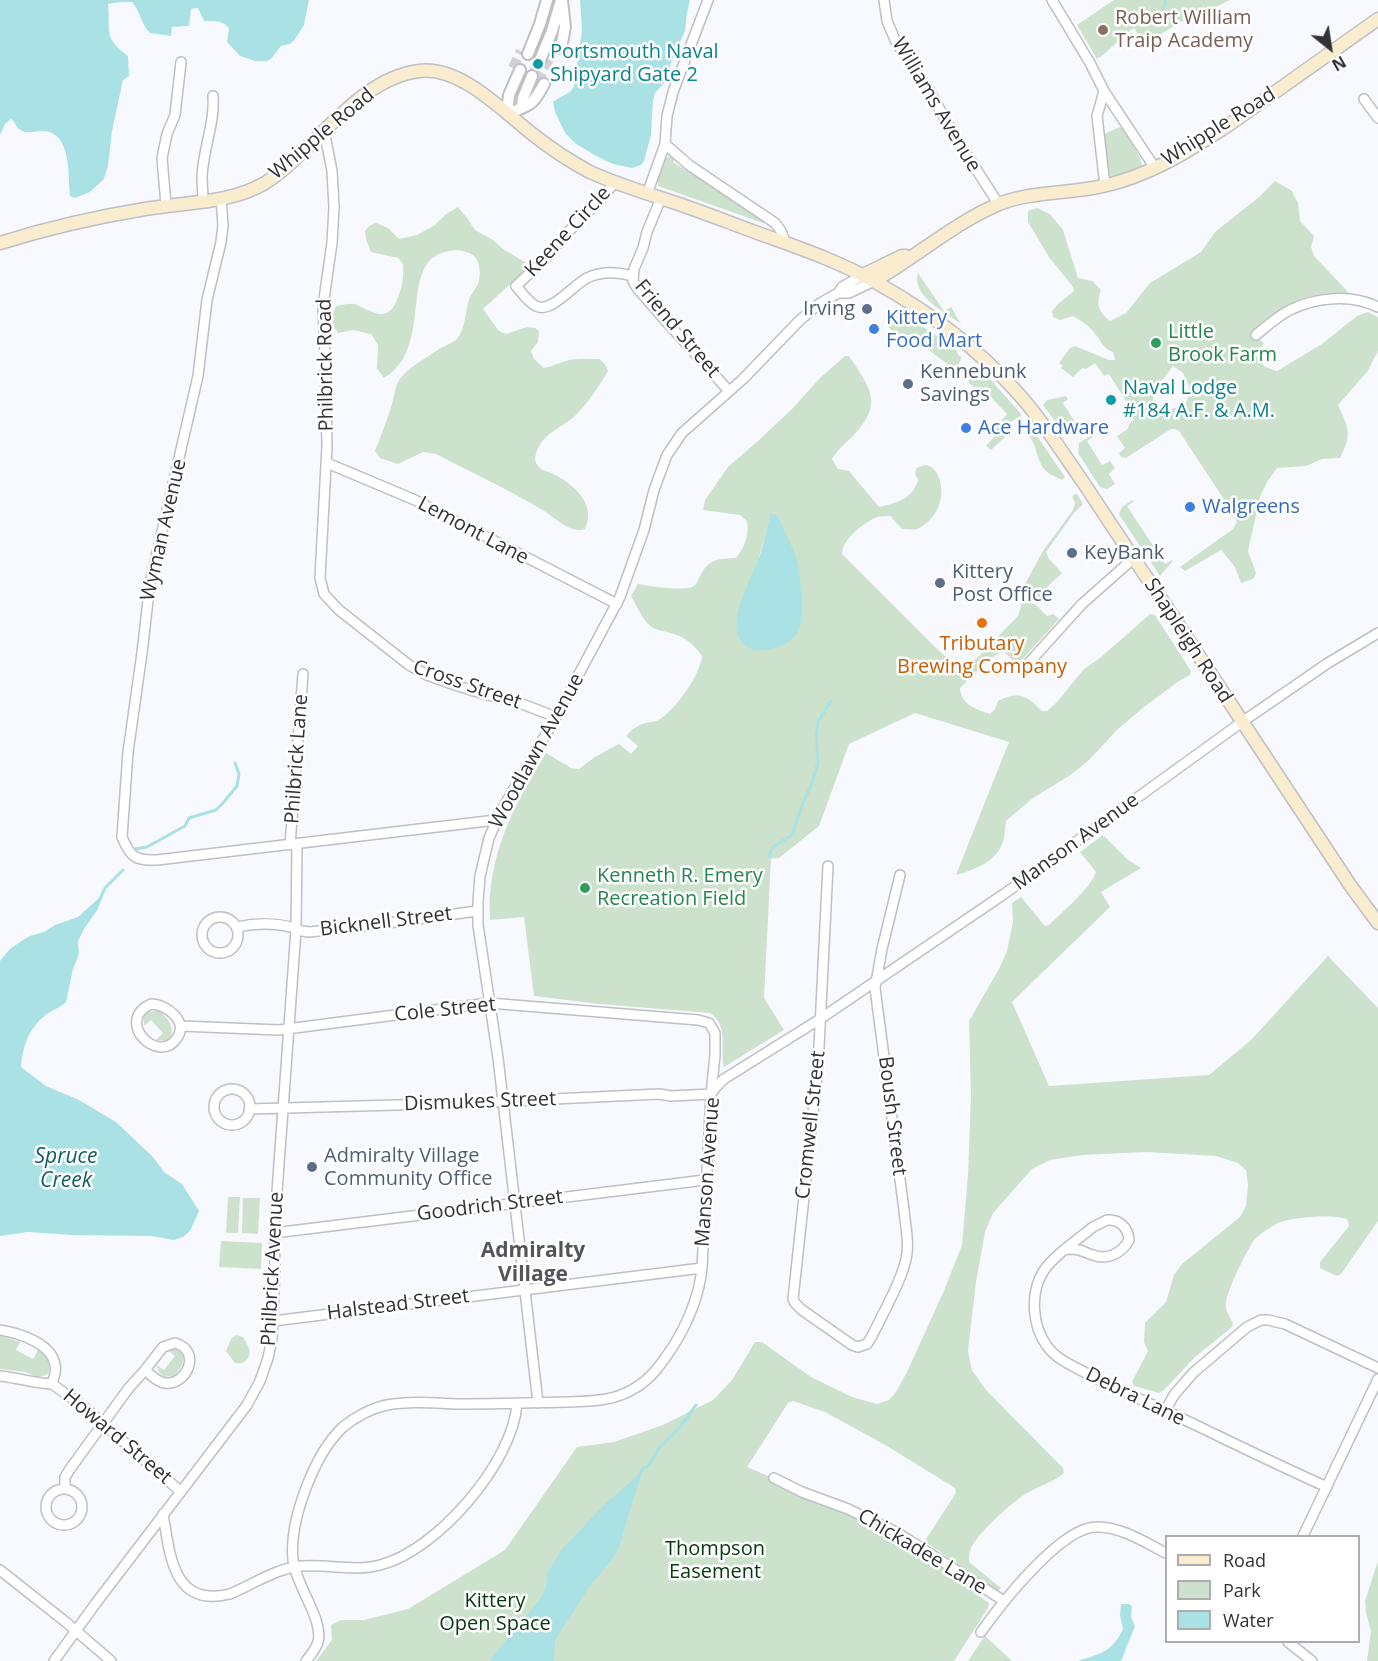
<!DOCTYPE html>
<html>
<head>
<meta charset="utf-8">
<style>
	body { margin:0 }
	#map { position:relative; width:1378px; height:1661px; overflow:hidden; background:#f8f9fe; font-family:"Open Sans",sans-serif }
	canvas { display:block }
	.legend { position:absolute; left:1165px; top:1535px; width:195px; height:108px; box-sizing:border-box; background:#fff; border:2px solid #adadae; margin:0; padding:8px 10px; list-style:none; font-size:18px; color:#323235 }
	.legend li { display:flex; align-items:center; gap:12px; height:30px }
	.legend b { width:30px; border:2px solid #adadae }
	.north { position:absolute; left:1300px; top:18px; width:60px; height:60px; -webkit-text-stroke:4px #fff; paint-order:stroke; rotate:150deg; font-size:16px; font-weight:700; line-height:24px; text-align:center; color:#323235 }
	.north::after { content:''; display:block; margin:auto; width:21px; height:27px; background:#323235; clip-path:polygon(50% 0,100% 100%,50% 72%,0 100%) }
</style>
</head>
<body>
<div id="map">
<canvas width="1378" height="1661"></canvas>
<ul class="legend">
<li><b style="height:8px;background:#faeccf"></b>Road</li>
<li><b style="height:16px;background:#cde2cd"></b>Park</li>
<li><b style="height:16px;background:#aae1e4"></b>Water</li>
</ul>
<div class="north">N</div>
</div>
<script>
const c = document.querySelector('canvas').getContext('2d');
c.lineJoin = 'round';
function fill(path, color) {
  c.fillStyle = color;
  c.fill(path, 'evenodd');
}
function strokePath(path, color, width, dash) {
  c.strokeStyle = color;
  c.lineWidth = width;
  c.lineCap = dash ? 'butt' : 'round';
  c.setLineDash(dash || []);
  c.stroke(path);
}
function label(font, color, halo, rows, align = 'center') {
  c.font = font + ' "Open Sans",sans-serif';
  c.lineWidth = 5;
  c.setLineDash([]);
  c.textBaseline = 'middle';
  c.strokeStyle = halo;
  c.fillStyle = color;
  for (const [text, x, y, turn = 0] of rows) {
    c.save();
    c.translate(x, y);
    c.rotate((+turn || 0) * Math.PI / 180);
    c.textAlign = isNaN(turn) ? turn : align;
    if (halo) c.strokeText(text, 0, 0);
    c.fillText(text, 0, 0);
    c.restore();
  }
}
fill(new Path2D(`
	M1114 0H1230L1193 18H1188L1144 44 1134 28C1120 37 1111 50 1097 59L1077 25Z
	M1120 127H1123L1140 158 1142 165 1140 167 1113 177 1108 174 1104 134Z
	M671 156 675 159 673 162 689 172 691 170 762 219 763 223 658 186V179L665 158Z
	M1275 181 1292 191 1298 203 1300 221 1314 236 1311 247 1314 256 1350 294C1310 289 1279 304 1253 334L1264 343 1255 354 1265 367 1277 371 1322 344 1357 316 1368 312 1378 317V351L1367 372 1338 405C1349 428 1352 435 1340 458L1322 459 1306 466 1277 468 1267 482 1260 497 1248 551 1256 573 1253 579 1241 583 1235 567 1221 550 1185 571 1180 567 1233 529 1237 522 1233 513 1179 431 1175 429H1171L1126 458 1121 457 1119 453 1125 448 1117 436 1128 429 1129 424 1134 420 1132 416 1134 414 1109 374 1104 376 1095 363 1086 369 1082 368 1073 377 1061 368 1063 366 1059 363 1070 348 1075 346 1109 360H1115L1113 352C1100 346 1104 344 1096 335 1090 326 1081 321 1073 316L1060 320 1053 317 1052 311 1058 304 1074 291 1073 287 1049 257 1028 222V211L1037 208 1050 214 1063 230 1078 278 1092 281 1101 290C1096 305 1098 311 1110 321L1126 313 1150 283 1201 252 1215 232 1259 197ZM1173 366 1183 373 1189 386 1188 398 1185 404 1161 413 1153 400V388L1165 377Z
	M458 207 467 218 475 230 493 240 503 249 528 264 529 267 483 309 499 331 506 334 527 327 535 328 539 331 538 342 531 351 534 359 544 368C553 366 561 362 569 360 579 358 590 359 600 359L606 366 608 371C599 386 590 400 578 413 565 427 541 433 536 454 534 459 536 464 539 467 542 471 547 471 551 473 573 483 597 504 585 529 570 534 557 519 544 511 510 490 472 473 436 454L423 452 398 464 380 458 375 451C381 436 387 420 392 404 394 397 395 388 398 382 403 371 430 355 441 348 446 345 452 343 457 339 465 330 465 312 469 300 471 293 478 287 479 280 481 272 479 259 473 255 464 249 451 249 442 253 399 267 434 348 384 378L377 368 378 345 371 334 353 330 338 333C331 323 331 317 336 306 342 305 349 303 355 304 370 310 386 324 396 302 402 289 404 278 403 264L398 258 371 252 366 239 365 231 369 226 376 223 388 228 399 239 417 235 435 225 446 214Z
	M918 273 944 311 951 307 961 324C945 312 911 296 918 273Z
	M902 313 955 348 959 356H961C961 361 959 365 955 368L949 367 946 363 909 335 896 337 887 324Z
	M845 356H849C872 390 884 405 851 438 843 445 838 450 832 459L838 469 849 471 879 507C896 503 913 499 918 480L915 474 916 469C939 451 955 503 925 524 924 525 918 529 917 529 913 530 907 529 902 529L890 516C885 516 879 516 875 518 862 524 842 540 842 554L936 648 956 666 976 659 1018 616 1021 607 1020 598 1036 605 1047 616 1053 614 1059 619 1021 661 1016 663 1003 651 988 660 960 688C961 705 976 709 990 714L995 709 998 701C1019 691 1026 695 1042 711H1047L1057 702 1084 669 1100 658 1150 614 1155 615 1191 671 1190 675 1179 681 1144 707 1118 729 1088 761 1069 776 1033 798 1006 821C1005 828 1005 838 1002 844 995 863 973 870 956 875L1009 742 915 713 849 744 819 826 779 858 767 859H771L764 998 784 1030 724 1067C719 1048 730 1027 710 1013L599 1004 534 996 524 917 490 920C486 857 514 805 546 753L571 768 579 769 595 757 619 744 631 754 638 746 626 736C633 728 641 723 651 722 655 721 656 722 660 719 676 709 700 675 702 656 693 643 684 636 667 632 663 631 657 630 653 628 643 622 637 606 631 596L638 584C649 586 685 592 694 586 697 584 699 578 701 574 710 558 719 559 736 558 745 547 749 535 747 521L740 515 703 510 705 500 728 467 759 440 793 408 820 378ZM772 513 799 571 802 621 759 557Z
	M974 372H979L980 374 986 376 990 379 1022 415 1009 423 1006 420 1004 422V424L1001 427 1006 431V436L991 450 986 446 998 433 995 430 999 426 998 425 1007 414 981 387 975 388 969 383V377Z
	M1066 396 1068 399 1063 403 1078 427 1071 431 1060 428 1043 405 1047 400Z
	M1032 431 1035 433 1065 477 1062 480C1058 478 1050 475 1046 471 1037 463 1037 446 1029 435Z
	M1092 435 1093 437 1087 441 1102 465 1110 461 1115 468 1109 474 1115 484 1107 489 1100 487 1078 453 1079 443Z
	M1075 494H1077L1083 504 1074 513 1046 552 1049 559 1062 573 1046 588 1050 592 1038 603 1019 595 1043 551 1073 510 1075 503 1072 497Z
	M1132 500 1134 501 1127 506 1165 564 1172 560 1173 561 1160 576 1120 516 1119 513 1122 507Z
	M1103 835 1127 859 1141 868 1101 892 1110 907 1012 1002 1049 1086 1209 1075 1251 1040 1328 956 1378 1008V1221L1341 1274 1337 1276 1320 1268V1262L1349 1226 1347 1219C1332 1214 1293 1217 1278 1223 1271 1227 1261 1233 1255 1239 1248 1248 1224 1295 1226 1306 1226 1312 1230 1317 1233 1323L1232 1327 1195 1357 1164 1390 1159 1393 1134 1386 1132 1382 1148 1351 1144 1342 1145 1323 1166 1302 1174 1275 1182 1264 1240 1217 1246 1206 1248 1185 1246 1170 1238 1163 1216 1156 1147 1152 1082 1155 1050 1160 1032 1169 993 1213 985 1232 976 1282 968 1351 972 1370 986 1390 1063 1468 1064 1473C1052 1483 1041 1485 1027 1493 1012 1502 978 1533 971 1548 969 1553 969 1557 969 1562L1001 1588 998 1591 928 1544 926 1539 956 1493 955 1488 887 1446 825 1412 793 1401 788 1403 747 1467 810 1494 900 1543 968 1584 975 1593 989 1603 988 1608 954 1661H316L332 1640 331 1625 341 1620H364L408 1609 505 1550 577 1447 614 1442 663 1425 713 1400 732 1380 755 1342H762L811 1377 852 1397 877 1404 889 1400 896 1392 907 1372 943 1293 962 1245 968 1175 971 1096 969 1021 999 969 1007 951 1013 922 1012 903 1021 897 1045 926 1049 925C1062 912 1090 889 1096 872L1080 852Z
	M157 1010C174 1019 180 1044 156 1040L163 1033 151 1020 144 1026V1017L147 1013Z
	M228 1197H240L238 1233H226Z
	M243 1198H260L258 1234 242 1233Z
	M221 1241 262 1243 261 1269 219 1267Z
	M0 1335 20 1342 16 1350 33 1359 38 1350C46 1354 51 1363 49 1372L46 1375 38 1377 25 1372 0 1369Z
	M236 1335 243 1337C244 1340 247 1343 248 1346 253 1357 245 1365 235 1363L226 1351 231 1339Z
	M170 1349C191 1350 184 1365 175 1375L165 1377 159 1373 157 1365 164 1370 175 1356 168 1350Z
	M1378 1561V1661H1367L1371 1631 1366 1613 1365 1601Z
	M985 1636 1012 1661H968Z`), '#cde2cd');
fill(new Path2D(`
	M0 0H309L304 25 295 39 290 44 281 46 271 59 267 61H255L240 56 227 42 229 28C222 20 214 21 204 21L198 8 191 9 189 26 172 27 171 36 150 33C141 24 141 13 132 2H121L108 4C111 32 102 36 128 56L129 76 123 80 112 131 108 166 104 179 90 192 75 198 70 196C68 175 72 131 42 131 35 131 26 135 19 129 15 126 16 122 11 119L5 124 0 135Z
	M580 0H690L687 13 685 31 673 57 665 82 655 93 653 100 651 135 644 161 641 165 632 168 613 164 598 157 576 144 565 133 555 112 553 102C561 95 568 96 574 87L582 30Z
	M771 513 777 515C783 529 791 543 796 557 800 570 806 619 799 630 789 650 744 663 737 632 733 610 751 579 759 558 764 543 767 528 771 513Z
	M99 898H102L98 909 84 929 78 941 79 954 73 969 66 1002C61 1007 55 1009 50 1012 30 1025 23 1044 21 1067L46 1086 79 1100 116 1122 153 1157 164 1172 182 1184 199 1211 190 1231 183 1237 174 1240 151 1236 72 1235 28 1232 0 1236V961L10 949 23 940 30 936 44 932 55 925 78 917Z
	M643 1465 645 1467 637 1487 619 1547 613 1558 589 1587 555 1640 554 1661H490L516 1627 539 1601 546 1588 547 1574 562 1549 603 1506 637 1476Z
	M1121 1604H1129L1132 1606 1131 1617 1135 1626 1121 1661H1078C1101 1653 1111 1653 1123 1629L1120 1615Z`), '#aae1e4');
strokePath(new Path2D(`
	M1163 8 1165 5V0
	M135 849 147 847 185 826 189 818 216 810 223 803 237 786 239 774 235 763
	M769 857V855L773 847 792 835 803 803 812 783 818 763 816 738 818 722 831 701
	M99 901 105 888 123 870
	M642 1470 650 1464 658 1449 680 1427 696 1405`), '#aae1e4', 3);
strokePath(new Path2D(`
	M513 68 521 51
	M532 76 540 60
	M538 82 555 46`), '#d0d1d6', 10, [10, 5]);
const minor = new Path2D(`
	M884 0 887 21 896 42 929 90 953 133 999 205
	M1052 0 1090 63 1104 91 1155 168
	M1104 91 1097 116 1105 186
	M1364 99 1378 118
	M324 130 332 171 334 207 332 243 323 306 325 356 327 446 320 578 324 594 339 610 409 665 427 675 458 686 484 694 517 702 556 717
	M665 144 689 165 775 223 781 231 785 242
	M615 182 601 199 566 234 548 256 516 286C522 293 528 302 536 306 551 314 573 285 587 278 601 271 618 272 632 276
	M647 194 665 144 667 116 673 92 708 0
	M661 198 647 232 643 248 634 269 633 281 637 288 664 319 729 391
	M221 199 223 225 221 242 207 300 198 376 150 583 142 653 128 752 122 837C130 857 136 861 157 860L496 820
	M203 201C203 193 202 185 202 177 203 149 215 123 213 96
	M166 205 162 158 167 134 175 115 181 62
	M838 293H849L874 281
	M1256 335C1267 326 1278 316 1290 310 1316 297 1351 294 1378 307
	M327 463 415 500 617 604
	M1026 666 1082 604 1134 558
	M290 845 303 674
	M828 866 818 1067 793 1299 795 1303 802 1310 852 1345 858 1347 867 1344 872 1336C882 1315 905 1275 907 1253 909 1239 905 1224 904 1210L875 988 882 949 900 875
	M202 935a18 18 0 1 1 36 0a18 18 0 1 1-36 0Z
	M237 927C255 923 277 923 295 928
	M296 930 309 932 358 927 477 911
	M151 1004C166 1004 189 1021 177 1038 158 1066 114 1021 151 1004Z
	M181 1026 279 1030 489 1003 698 1020 709 1023 715 1033V1055L711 1094 671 1096 659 1094 470 1103 249 1109
	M214 1107a18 18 0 1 1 36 0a18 18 0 1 1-36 0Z
	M1107 1220C1119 1219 1128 1227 1129 1240 1122 1253 1107 1261 1093 1255 1088 1254 1084 1251 1079 1250 1075 1249 1070 1249 1065 1249L1093 1227Z
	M274 1233 705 1180
	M1065 1249C1057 1256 1048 1263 1043 1272 1030 1293 1032 1326 1047 1346 1057 1360 1073 1366 1088 1374 1112 1387 1137 1398 1162 1409 1217 1435 1271 1462 1327 1487
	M273 1321 702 1268
	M0 1330C18 1333 52 1343 55 1365 57 1371 54 1377 52 1384 35 1383 18 1378 0 1376
	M175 1343C203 1351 186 1386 165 1383 157 1382 151 1375 145 1370L163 1347Z
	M52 1384 84 1407 180 1491
	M538 1403 498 1058 478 925V902L480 876 489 838 501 811 556 717 620 597 644 530 654 490 667 455 682 433 743 379 800 320 819 304 838 293 842 287 863 275
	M1165 1411 1174 1395 1193 1373 1247 1327 1261 1320H1268L1285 1324 1378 1368
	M774 1478 802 1492 848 1509 898 1533 1004 1601
	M65 1488V1477L70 1469 128 1389 145 1370
	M46 1507a18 18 0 1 1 36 0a18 18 0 1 1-36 0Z
	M163 1514C170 1554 172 1608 230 1594 254 1584 276 1568 302 1566 328 1564 354 1572 380 1565 437 1551 513 1462 517 1404
	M1303 1536 1378 1379
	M0 1570 67 1623 111 1661
	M981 1632C1001 1604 1062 1525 1098 1527 1122 1527 1146 1543 1166 1553
	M1288 1642 1312 1661
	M54 1661 96 1603 247 1405 260 1381 268 1358 272 1339 275 1267 274 1233 296 930 297 844
	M306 1661C311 1655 316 1649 318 1642 324 1620 296 1586 293 1560 289 1521 314 1454 343 1427 355 1417 372 1408 387 1405 410 1401 433 1403 456 1404 494 1404 531 1403 569 1402 593 1401 615 1401 635 1388 651 1379 662 1363 672 1348 688 1323 699 1297 702 1268L711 1094 716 1087 724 1079 820 1019 1004 894 1242 722 1328 663 1378 633`);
const tertiary = new Path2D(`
	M561 48 565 27 562 1
	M528 54 540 24 547 0
	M540 60 552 31 561 0
	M520 70 509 95 507 114C530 104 531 108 544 84
	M522 108 523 98 532 76`);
const secondary = new Path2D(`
	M0 243C48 228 96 217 145 209 184 202 230 204 265 183 315 151 356 79 419 71 459 65 502 110 531 133 550 148 569 161 590 172 614 183 639 191 664 199 695 209 725 221 755 232 796 247 839 261 877 283 927 311 976 347 1015 390 1041 418 1061 451 1083 482 1110 523 1138 565 1166 606 1227 699 1289 792 1350 885L1378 923
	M863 275 902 256H906
	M874 281C916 257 954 223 999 204 1032 191 1069 194 1103 186 1149 176 1191 150 1230 124L1378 19`);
strokePath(minor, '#bebfc7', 12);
strokePath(tertiary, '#bebfc7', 14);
strokePath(secondary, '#bebfc7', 15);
strokePath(minor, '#fff', 9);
strokePath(tertiary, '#fff', 10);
strokePath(secondary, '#faeccf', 12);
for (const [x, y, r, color] of [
	[1103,30,6,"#8d6e63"],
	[538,64,6,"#0f9aa8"],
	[867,309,6,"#5c6f8a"],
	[874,329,6,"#3f7fe0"],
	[1156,343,6,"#2e9e5b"],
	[908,384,6,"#5c6f8a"],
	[1111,400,6,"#0f9aa8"],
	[966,428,6,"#3f7fe0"],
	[1190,507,6,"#3f7fe0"],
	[1072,553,6,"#5c6f8a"],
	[940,583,6,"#5c6f8a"],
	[982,623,6,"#e8710a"],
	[585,888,6,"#2e9e5b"],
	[312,1167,6,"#5c6f8a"]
]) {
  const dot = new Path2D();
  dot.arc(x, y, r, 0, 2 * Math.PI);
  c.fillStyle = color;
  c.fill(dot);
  strokePath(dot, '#fff', 2);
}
label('20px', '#785e54', '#fff', [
	["Robert William",1115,18],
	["Traip Academy",1115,41]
], 'left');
label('20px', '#0d838f', '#fff', [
	["Portsmouth Naval",550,52],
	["Shipyard Gate 2",550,75],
	["Naval Lodge",1123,388],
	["#184 A.F. & A.M.",1123,411]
], 'left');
label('20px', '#323235', '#fff', [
	["Williams Avenue",936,105,59],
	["Whipple Road",1219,127,-32],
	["Whipple Road",322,134,-40],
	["Keene Circle",568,232,-47],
	["Friend Street",677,329,50],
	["Philbrick Road",326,365,-91],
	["Wyman Avenue",164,530,-77],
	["Lemont Lane",473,531,28],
	["Shapleigh Road",1188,641,57],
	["Cross Street",467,685,19],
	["Woodlawn Avenue",537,751,-61],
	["Philbrick Lane",297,759,-86],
	["Manson Avenue",1076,842,-36],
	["Bicknell Street",386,922,-7],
	["Cole Street",445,1010,-6],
	["Dismukes Street",480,1102,-2],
	["Boush Street",892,1116,83],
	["Cromwell Street",811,1125,-84],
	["Manson Avenue",708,1172,-86],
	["Goodrich Street",490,1206,-7],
	["Philbrick Avenue",273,1269,-87],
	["Halstead Street",398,1305,-7],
	["Debra Lane",1135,1397,26],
	["Howard Street",117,1437,40],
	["Chickadee Lane",922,1552,31]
]);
label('20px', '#4e5e75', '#fff', [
	["Irving",855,309,"right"],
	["Kennebunk",920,372],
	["Savings",920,395],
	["KeyBank",1084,553],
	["Kittery",952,572],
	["Post Office",952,595],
	["Admiralty Village",324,1156],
	["Community Office",324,1179]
], 'left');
label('20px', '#366cbe', '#fff', [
	["Kittery",886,318],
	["Food Mart",886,341],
	["Ace Hardware",978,428],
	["Walgreens",1202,507]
], 'left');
label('20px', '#27864d', '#fff', [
	["Little",1168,332],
	["Brook Farm",1168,355],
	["Kenneth R. Emery",597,876],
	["Recreation Field",597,899]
], 'left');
label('20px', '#c56008', '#fff', [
	["Tributary",982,644],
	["Brewing Company",982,667]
]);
label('20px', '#06390f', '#fff', [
	["Thompson",715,1549],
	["Easement",715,1572],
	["Kittery",495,1601],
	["Open Space",495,1624]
]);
label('italic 21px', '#125d61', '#fff', [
	["Spruce",66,1157],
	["Creek",66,1181]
]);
label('bold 21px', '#54545b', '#fff', [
	["Admiralty",533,1251],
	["Village",533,1275]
]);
</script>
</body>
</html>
